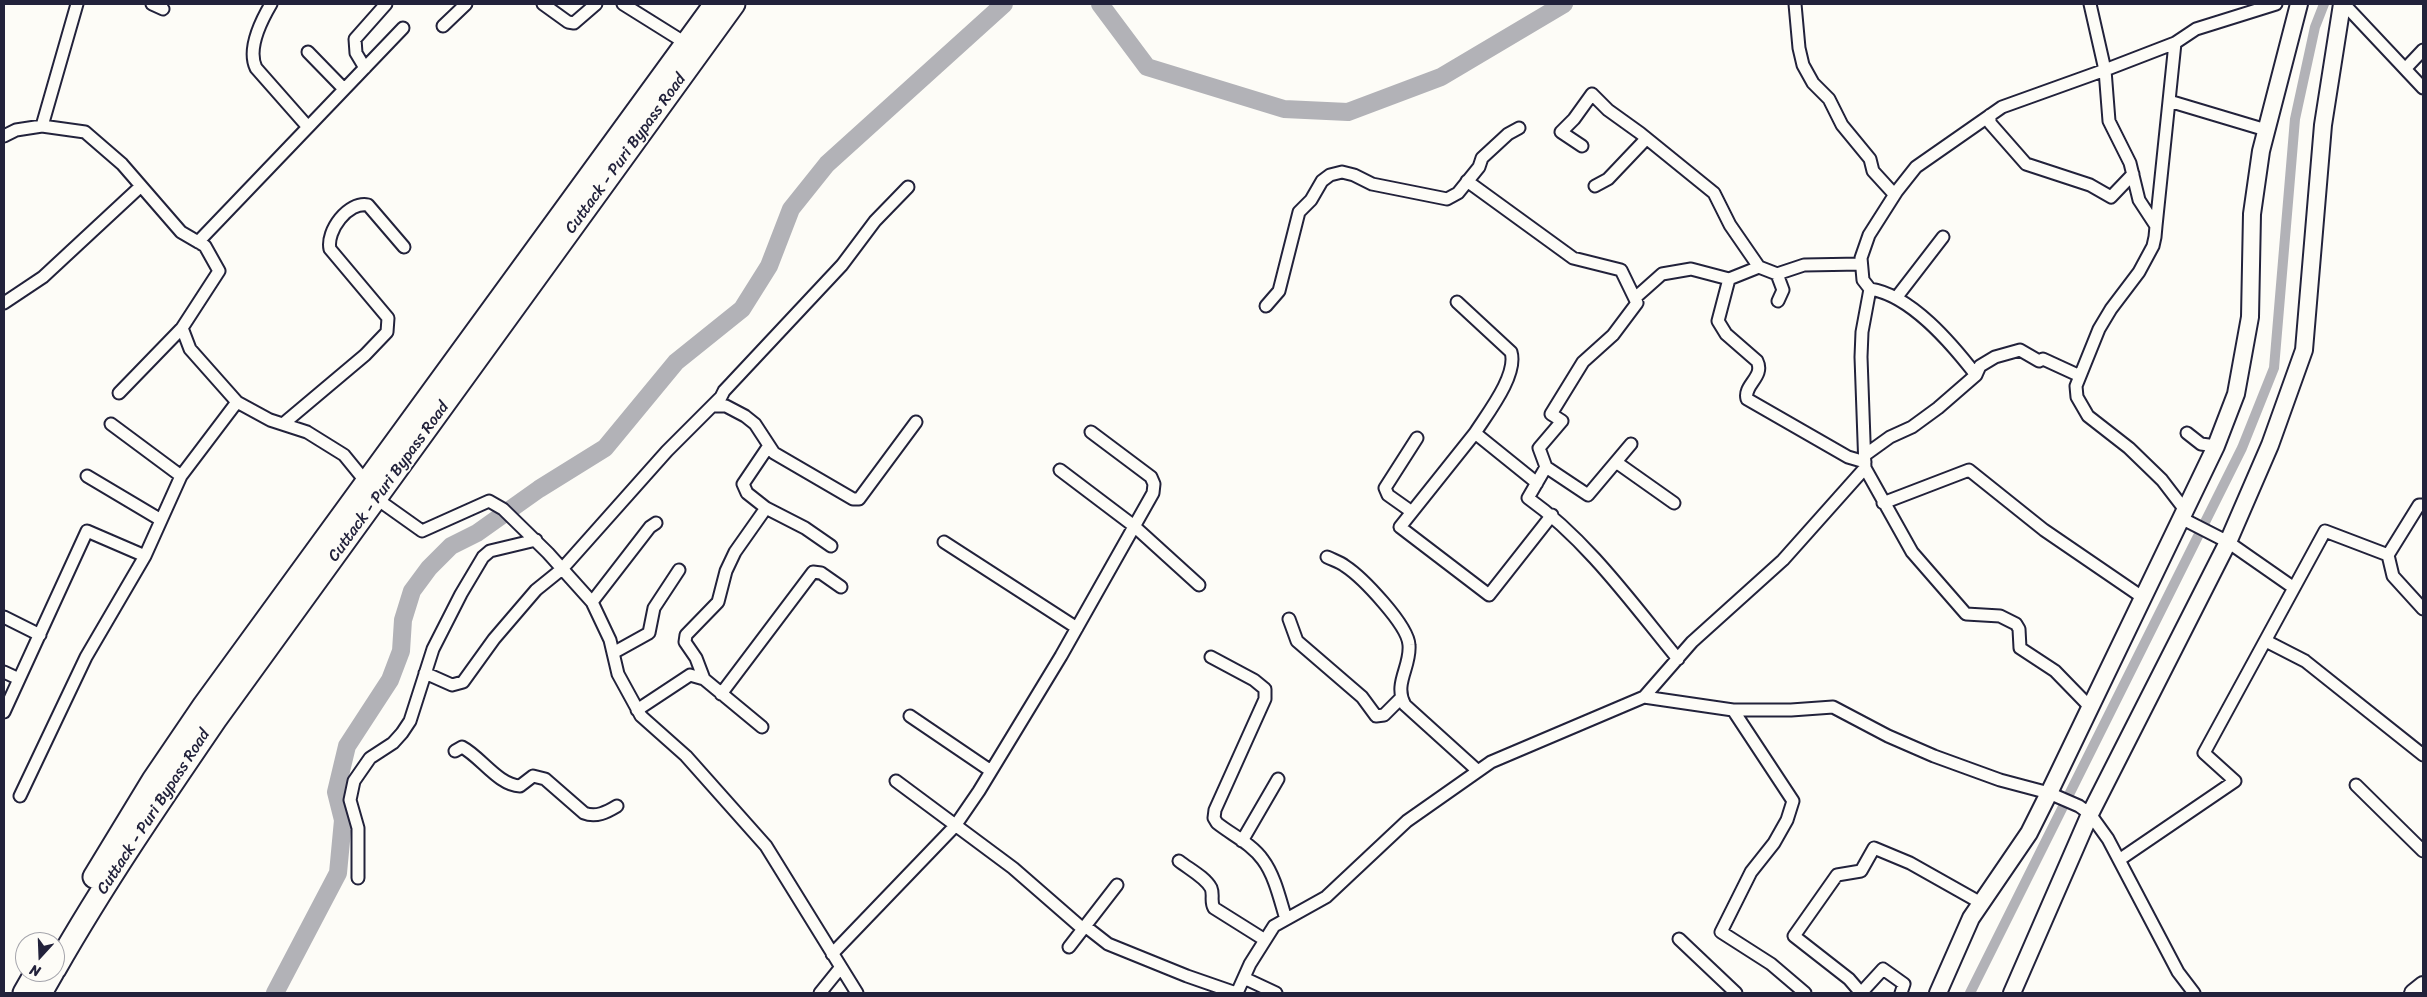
<!DOCTYPE html>
<html>
<head>
<meta charset="utf-8">
<style>
	body { margin:0 }
	#map { position:relative; width:2427px; height:997px; overflow:hidden; background:#fdfcf7; font-family:Sriracha,sans-serif }
	canvas { display:block }
	.frame { position:absolute; inset:0; border:5px solid #22223b; pointer-events:none }
	.north { position:absolute; left:15px; top:932px; width:50px; height:50px; box-sizing:border-box; background:#fdfcf7; border:1px solid #a5a5ac; border-radius:50%; rotate:200deg; font-size:14px; font-weight:700; line-height:20px; text-align:center; color:#22223b }
	.north::after { content:''; display:block; margin:auto; width:18px; height:22px; background:#22223b; clip-path:polygon(50% 0,100% 100%,50% 72%,0 100%) }
</style>
</head>
<body>
<div id="map">
<canvas width="2427" height="997"></canvas>
<div class="frame"></div>
<div class="north">N</div>
</div>
<script>
const c = document.querySelector('canvas').getContext('2d');
c.lineJoin = 'round';
function strokePath(path, color, width, dash) {
  c.strokeStyle = color;
  c.lineWidth = width;
  c.lineCap = dash ? 'butt' : 'round';
  c.setLineDash(dash || []);
  c.stroke(path);
}
function label(font, color, halo, rows, align = 'center') {
  c.font = font + ' Sriracha,sans-serif';
  c.lineWidth = 4;
  c.setLineDash([]);
  c.textBaseline = 'middle';
  c.strokeStyle = halo;
  c.fillStyle = color;
  for (const [text, x, y, turn = 0] of rows) {
    c.save();
    c.translate(x, y);
    c.rotate((+turn || 0) * Math.PI / 180);
    c.textAlign = isNaN(turn) ? turn : align;
    if (halo) c.strokeText(text, 0, 0);
    c.fillText(text, 0, 0);
    c.restore();
  }
}
strokePath(new Path2D(`
	M1970 993 2242 448 2274 368 2295 119 2315 27 2324 4`), '#b2b2b7', 10);
strokePath(new Path2D(`
	M1100 4 1147 67 1284 109 1348 112 1441 77 1564 4
	M275 993 338 873 343 820 336 792 347 746 390 680 401 651 403 620 412 591 429 568 451 546 477 533 539 489 605 448 676 362 742 309 769 266 791 209 827 164 1004 4`), '#b2b2b7', 18);
const street = new Path2D(`
	M152 4 163 9
	M271 4C261 21 247 49 256 68L308 127
	M543 4 568 22 574 23 596 4
	M623 4 687 44
	M1795 4 1799 48 1803 65 1813 83 1829 99 1842 125 1870 159 1873 171 1894 194
	M2090 4 2105 70 2175 43 2196 29 2276 4
	M2344 4 2423 88
	M443 26 466 4
	M2175 43 2169 101 2266 130
	M308 52 344 89
	M365 68 356 53 355 39 386 4
	M2406 68 2423 50
	M1990 115V123L2026 164 2090 185 2111 197 2133 174
	M42 126 77 4
	M4 136 16 130 42 126 85 132 122 164 181 232 205 246 219 271 182 328 190 349 237 402 270 420 307 432 344 455 384 504 422 531 489 501 503 509 548 553 592 602 610 640 618 674 641 716 686 756 766 846 857 993
	M1582 146 1561 132 1574 119 1592 94 1608 110 1640 133 1714 193 1730 225 1759 267 1777 274
	M1467 181 1573 258 1621 270 1637 303 1613 335 1583 362 1551 414 1562 421 1539 448 1546 467 1588 495 1631 444
	M1595 186 1608 179 1646 139
	M2156 226 2169 101
	M198 242 403 28
	M1729 279 1718 321 1726 334 1757 361C1765 377 1743 385 1747 399L1848 457 1865 462
	M1870 289C1911 295 1952 344 1976 375
	M1635 298 1662 274 1691 269 1729 279 1759 267
	M1896 298 1943 237
	M1778 301 1783 290 1777 274 1804 265 1861 264
	M1457 302 1511 352C1518 375 1487 414 1475 433
	M4 303 43 277 141 186
	M1266 306 1279 291 1299 212 1311 200 1322 181 1330 175 1342 172 1354 175 1372 184 1447 199 1458 193 1479 167 1482 158 1508 134 1519 128
	M119 393 182 328
	M712 406H726L745 416 755 424 774 453 853 499H859L916 422
	M111 424 181 476
	M283 424 365 355 387 332 388 318 330 249C326 231 348 201 368 205L404 247
	M2187 433 2201 444 2216 446
	M1865 455 1890 437 1912 427 1938 408 1976 375 1980 366 1995 357 2020 350 2039 361 2043 359 2080 376
	M1616 462 1674 503
	M1546 467 1528 498C1587 540 1632 603 1678 659
	M1865 468 1912 552 1966 614 2000 616 2016 624 2019 629 2020 648 2055 671 2091 708
	M1060 470 1134 526 1199 585
	M87 476 161 520
	M1537 483 1475 433 1400 527 1489 595 1552 515
	M1883 503 1969 470 2044 530 2142 597
	M766 508 747 493 743 484 768 447
	M1412 512 1388 495 1385 488 1417 438
	M2181 518 2228 542 2294 588
	M944 542 1077 628
	M2388 555 2393 576 2423 609
	M1327 557C1333 560 1340 562 1345 566 1362 577 1408 625 1409 645 1411 667 1393 684 1405 705L1478 771
	M592 602 650 527 656 523
	M4 617 40 635
	M1289 619 1297 641 1362 697 1376 716 1384 715 1401 698
	M2266 641 2305 661 2423 755
	M613 653 649 633 654 608 679 570
	M1211 657 1254 680 1265 689V699L1215 810 1214 818 1217 823C1232 835 1252 844 1263 860 1275 876 1280 900 1286 919
	M4 672 19 679
	M425 673 452 685 463 682 494 639 536 590 562 569 667 451 721 397 724 391 842 265 875 221 908 187
	M704 679 696 658 685 642 686 635 718 602 726 571 735 552 766 508 805 528 831 546
	M721 694 813 572 821 573 841 587
	M1644 697 1733 710H1791L1833 707 1888 736 1934 756 2000 780 2049 793 2079 806 2090 814 2108 839 2178 972 2194 993
	M637 710 690 675 704 679 762 727
	M1733 710 1793 801 1787 820 1774 843 1751 872 1721 932 1771 964 1805 993
	M4 712 87 531 145 556
	M910 716 991 771
	M455 751 462 747C481 757 498 785 520 786L533 776 545 779 584 813C596 818 607 812 617 806
	M896 781 1013 868 1083 929
	M2356 785 2423 851
	M20 796 86 657 145 556 181 476 237 402
	M1242 841 1278 779
	M2119 860 2235 781 2204 753 2325 531 2388 555 2419 505H2423
	M1179 861C1189 869 1205 877 1211 888 1214 895 1210 901 1214 908L1265 940
	M358 878V828L350 800 354 781 370 758 393 743 402 733 410 721 433 649 461 594 483 557 490 551 536 540
	M1085 926 1108 944 1187 976 1236 993
	M1679 939 1736 993
	M1069 947 1117 885
	M832 954 955 826 979 791 1061 656 1153 493 1154 484 1151 477 1091 432
	M1244 978 1276 993
	M820 993 841 967
	M1237 993 1250 964 1274 926 1326 897 1407 821 1491 762 1644 697 1692 642 1783 560 1865 468 1861 357 1862 332 1870 289 1863 280 1861 258 1869 235 1897 191 1916 167 2002 107 2105 70 2109 121 2130 163 2139 200 2156 226 2155 237 2153 246 2139 272 2111 309 2099 329 2076 386 2077 397 2088 416 2129 448 2162 480 2185 510
	M1861 993 1849 979 1794 936 1837 875 1861 871 1874 848 1910 863 1981 903
	M1861 993 1883 969 1904 984 1901 993`);
const secondary = new Path2D(`
	M1938 993 1971 918 2029 833 2049 793 2216 446 2236 394 2250 317 2252 214 2261 151 2299 4
	M2012 993 2090 814 2228 542 2270 445 2304 350 2323 125 2342 4
	M2413 993 2423 985`);
const highway = new Path2D(`
	M94 877 153 780 204 705 715 4
	M55 969C104 883 160 801 216 719L734 4
	M24 993 36 972
	M41 993 53 972`);
strokePath(street, '#22223b', 15);
strokePath(secondary, '#22223b', 20);
strokePath(highway, '#22223b', 25);
strokePath(street, '#fdfcf7', 11);
strokePath(secondary, '#fdfcf7', 16);
strokePath(highway, '#fdfcf7', 21);
label('16px', '#22223b', '#fdfcf7', [
	["Cuttack - Puri Bypass Road",626,154,-54],
	["Cuttack - Puri Bypass Road",389,482,-54],
	["Cuttack - Puri Bypass Road",154,812,-57]
]);
</script>
</body>
</html>
